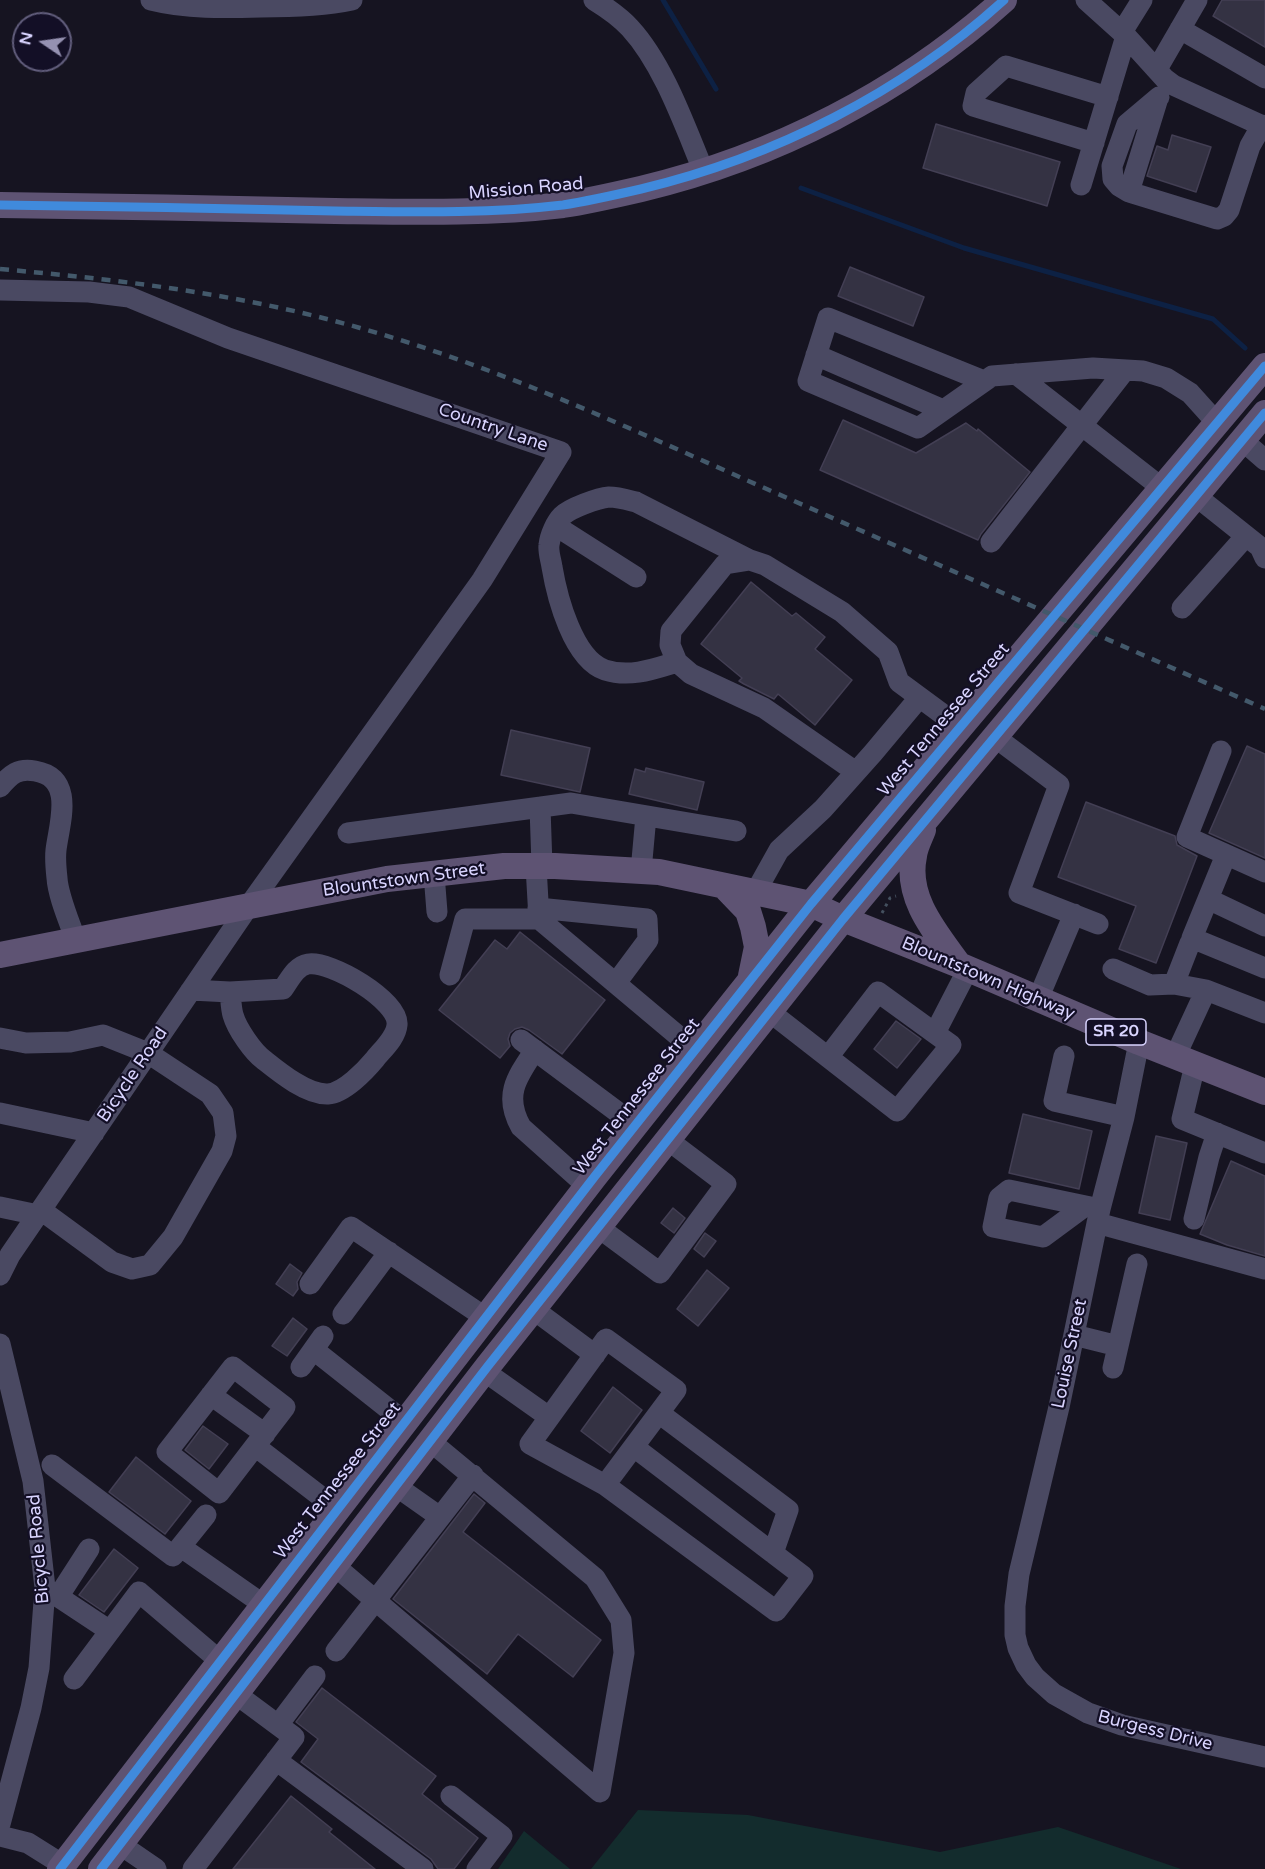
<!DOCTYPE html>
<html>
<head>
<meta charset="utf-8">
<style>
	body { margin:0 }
	#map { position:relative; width:1265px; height:1869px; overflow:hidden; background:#161421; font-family:"Varela Round",sans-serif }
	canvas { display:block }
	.north { position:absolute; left:12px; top:12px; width:60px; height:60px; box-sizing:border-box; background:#130f26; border:2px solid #625e7d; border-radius:50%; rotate:283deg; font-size:16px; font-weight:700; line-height:24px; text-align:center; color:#d9d4ff }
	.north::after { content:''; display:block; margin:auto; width:21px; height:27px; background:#9591b1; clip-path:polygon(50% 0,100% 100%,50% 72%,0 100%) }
</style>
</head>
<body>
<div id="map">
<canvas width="1265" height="1869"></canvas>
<div class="north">N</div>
</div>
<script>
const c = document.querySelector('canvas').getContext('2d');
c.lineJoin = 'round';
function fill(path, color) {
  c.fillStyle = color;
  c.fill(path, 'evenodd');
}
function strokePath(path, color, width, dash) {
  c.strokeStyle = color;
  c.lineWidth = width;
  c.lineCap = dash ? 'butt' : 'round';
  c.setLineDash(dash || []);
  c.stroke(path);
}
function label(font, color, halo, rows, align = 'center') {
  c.font = font + ' "Varela Round",sans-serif';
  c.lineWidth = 4.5;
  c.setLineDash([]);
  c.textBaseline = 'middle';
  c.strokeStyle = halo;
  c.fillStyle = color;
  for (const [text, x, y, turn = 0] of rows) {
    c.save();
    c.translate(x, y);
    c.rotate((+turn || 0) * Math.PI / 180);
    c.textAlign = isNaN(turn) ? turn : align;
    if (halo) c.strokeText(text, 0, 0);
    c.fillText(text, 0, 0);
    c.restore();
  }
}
fill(new Path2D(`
	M638 1810 748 1815 940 1852 1058 1827 1181 1869H591Z
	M524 1831 570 1869H498Z`), '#132c2d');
strokePath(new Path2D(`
	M663 0 716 89
	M801 188 964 248 1213 319 1245 348`), '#0d2144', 5);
const building = new Path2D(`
	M1222 0H1265V47L1213 16Z
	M936 124 1060 162 1047 206 923 168Z
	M1172 135 1211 147 1196 192 1147 176 1157 146 1168 150Z
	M850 267 924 297 913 326 838 296Z
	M843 420 916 453 966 423 977 431 978 429 1030 472 981 534 978 540 820 470Z
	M751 582 792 616 796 613 825 637 815 649 852 680 815 725 778 694 774 699 744 684 739 681 742 678 701 644Z
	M511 730 590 748 580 792 501 775Z
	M1247 746 1265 754V858L1209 833Z
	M646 768 704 782 697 810 629 794 635 769 645 772Z
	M1086 802 1175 836 1177 845 1197 856 1156 963 1119 949 1136 906 1058 877Z
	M520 932 605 1000 562 1054 529 1030 522 1027 515 1029 510 1033 508 1039 510 1046 500 1058 439 1010 495 940 507 949Z
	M896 1021 921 1039 897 1068 874 1049Z
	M1023 1114 1092 1131 1079 1189 1009 1173Z
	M1156 1136 1187 1143 1170 1220 1139 1213Z
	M1231 1161 1265 1176V1256L1227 1245 1200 1234Z
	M673 1208 685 1218 674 1233 661 1223Z
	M705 1233 716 1241 704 1257 694 1249Z
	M290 1264 302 1273 297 1282 298 1289 293 1296 276 1284Z
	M707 1270 729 1288 698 1326 677 1309Z
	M293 1318 307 1329 287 1356 272 1346Z
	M613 1387 642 1410 610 1453 581 1431Z
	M203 1426 228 1444 209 1469 185 1450Z
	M136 1457 191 1501 165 1534 109 1492Z
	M474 1494 485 1503 463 1532 601 1640 573 1677 518 1634 487 1674 393 1599Z
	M114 1549 138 1568 104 1612 79 1595Z
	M322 1688 436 1776 422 1794 478 1838 454 1869H438L431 1859 301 1762 318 1739 296 1722Z
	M291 1796 332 1829 329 1832 375 1869H233Z`);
fill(building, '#343243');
strokePath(building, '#433f54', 1.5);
strokePath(new Path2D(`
	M882 913 890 898 896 896`), '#44505f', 3, [3, 4.5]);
strokePath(new Path2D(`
	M151 0C187 9 224 8 261 7 291 7 323 6 352 0
	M594 0C607 8 620 17 630 28 664 65 685 127 704 172
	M1086 0 1126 36 1165 79 1173 85 1265 127
	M1180 29 1265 78
	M1122 32 1142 0
	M1157 69 1197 0
	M1159 97 1127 124 1112 166 1113 179 1119 186 1129 192 1217 219 1224 216 1229 210 1250 146 1262 125
	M1094 143 973 106 976 93 1006 66 1108 97
	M1081 185 1126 36
	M1129 192 1158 98
	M0 290 89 292 129 297 228 338 561 452 482 580 248 907 10 1255 0 1275
	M816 355 943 410
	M1016 374 1162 488
	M984 381 828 318 808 381 918 428 992 376 1093 368 1143 371 1166 378 1190 393 1217 423
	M1242 440 1265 460
	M1196 496 1260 547 1265 558
	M556 526 636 577
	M991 542 1125 370
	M1182 608 1246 536
	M677 662C654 669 630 678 605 670 573 659 557 597 552 567 551 560 548 552 549 545 550 535 556 522 562 516 570 508 598 498 609 497 618 497 628 500 636 502L750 560
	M995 737 1059 785 1019 893 1098 924
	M1221 751 1187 837 1265 872
	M856 772 764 708 691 674 677 662 670 645 671 631 725 564 750 560 765 565 842 612 888 652 899 682 960 727
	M0 787C11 774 18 768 35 771 76 778 59 824 56 850 55 859 56 869 57 878 58 896 70 923 76 941
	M540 807 542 866
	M348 833 571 803 736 831
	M1226 855 1192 938 1265 968
	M536 866 539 919
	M641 871 646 816
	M434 874 437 912
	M755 893 779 850 823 809 873 753 919 698
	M1208 899 1265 926
	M538 908 647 919 648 940 616 983
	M1113 969 1150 985 1174 984 1206 990 1265 1013
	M450 975 465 919H539L695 1050
	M1174 984 1190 943
	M191 990 230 992 283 989C290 979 296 966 308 964 330 960 400 1001 397 1025 396 1038 382 1050 375 1059 365 1071 344 1093 328 1094 307 1095 279 1072 264 1060 253 1052 237 1029 233 1015 231 1008 231 1000 230 992
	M1038 999 1074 914
	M770 1012 897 1111 951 1045 878 992 828 1057
	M935 1033 968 969
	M0 1038 26 1043 70 1042 103 1035 148 1053 210 1094 223 1113 226 1136 222 1151 173 1237 150 1265 132 1269 112 1262 41 1210
	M521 1040 635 1125
	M1139 1042 1124 1117 1100 1209 1059 1407 1019 1574 1015 1606V1635L1018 1648 1026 1665 1035 1677 1054 1694 1088 1713 1122 1725 1265 1757
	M535 1050C517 1077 503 1095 521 1127L587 1186
	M1064 1056 1054 1101 1124 1117
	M1175 1057 1206 990
	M1195 1065 1182 1119 1265 1153
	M0 1113 94 1133
	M1085 1206 1043 1237 993 1227 999 1198 1009 1190 1100 1209
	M0 1207 38 1215
	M1194 1219 1209 1157 1217 1133
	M1097 1223 1265 1269
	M598 1227 660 1273 726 1184 668 1140
	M310 1284 351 1227 486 1318
	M533 1309 595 1355
	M343 1314 389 1252
	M1074 1335 1118 1346
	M0 1344 33 1481 45 1588 39 1668 31 1708 0 1824
	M314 1350 405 1422
	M233 1367 285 1407 219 1493 167 1452Z
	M301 1367 323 1336
	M1113 1368 1137 1264
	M484 1371 549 1417
	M211 1395 265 1434
	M659 1413 788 1510 773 1553
	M255 1446 337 1509
	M52 1465 173 1556 206 1515
	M605 1485 676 1390 606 1339 530 1444 605 1485 776 1611 803 1576 634 1447
	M396 1486 440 1517
	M181 1547 264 1605
	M335 1566 600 1792 624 1653 621 1620 595 1578 430 1441
	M45 1588 110 1631
	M58 1597 89 1549
	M336 1651 473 1475
	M74 1679 139 1592 220 1661
	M278 1725 315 1676
	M276 1760 423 1869
	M451 1796 502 1836 477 1869
	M0 1836 28 1843 63 1865
	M121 1845 156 1869
	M193 1869 294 1737 236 1694`), '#4a4962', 21);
strokePath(new Path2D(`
	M0 205C112 206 223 209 335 211 411 212 487 214 563 205 589 201 615 195 641 189 774 157 902 93 1004 0
	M923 830C920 838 915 847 914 856 905 898 936 933 959 965
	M724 886 748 911 753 927 757 947 751 976
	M0 955 387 879 504 866H555L659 872 811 904 843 919 959 965 1139 1042 1265 1092
	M60 1869 595 1176 811 904 1265 366
	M101 1869 488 1366 843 919 1265 413`), '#5e5373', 26);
strokePath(new Path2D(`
	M0 269C122 280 242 294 360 328 502 368 635 431 769 490 935 563 1100 636 1265 709`), '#43596b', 4.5, [9, 8]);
strokePath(new Path2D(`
	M0 205C112 206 223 209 335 211 411 212 487 214 563 205 589 201 615 195 641 189 774 157 902 93 1004 0
	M60 1869 595 1176 811 904 1265 366
	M101 1869 488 1366 843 919 1265 413`), '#408adc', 9);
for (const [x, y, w] of [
	[1116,1032,60]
]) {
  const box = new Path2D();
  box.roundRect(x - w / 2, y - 13, w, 26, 4.5);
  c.fillStyle = '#130f26';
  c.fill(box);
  strokePath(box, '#d9d4ff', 1.5);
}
label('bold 16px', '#d9d4ff', null, [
	["SR 20",1116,1032]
]);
label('18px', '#d9d4ff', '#130f26', [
	["Mission Road",526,189,-5],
	["Country Lane",493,428,19],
	["West Tennessee Street",944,720,-50],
	["Blountstown Street",404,880,-8],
	["Blountstown Highway",988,979,23],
	["Bicycle Road",133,1075,-56],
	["West Tennessee Street",637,1097,-52],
	["Louise Street",1070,1354,-78],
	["West Tennessee Street",338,1481,-52],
	["Bicycle Road",39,1549,-95],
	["Burgess Drive",1155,1731,14]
]);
</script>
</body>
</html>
